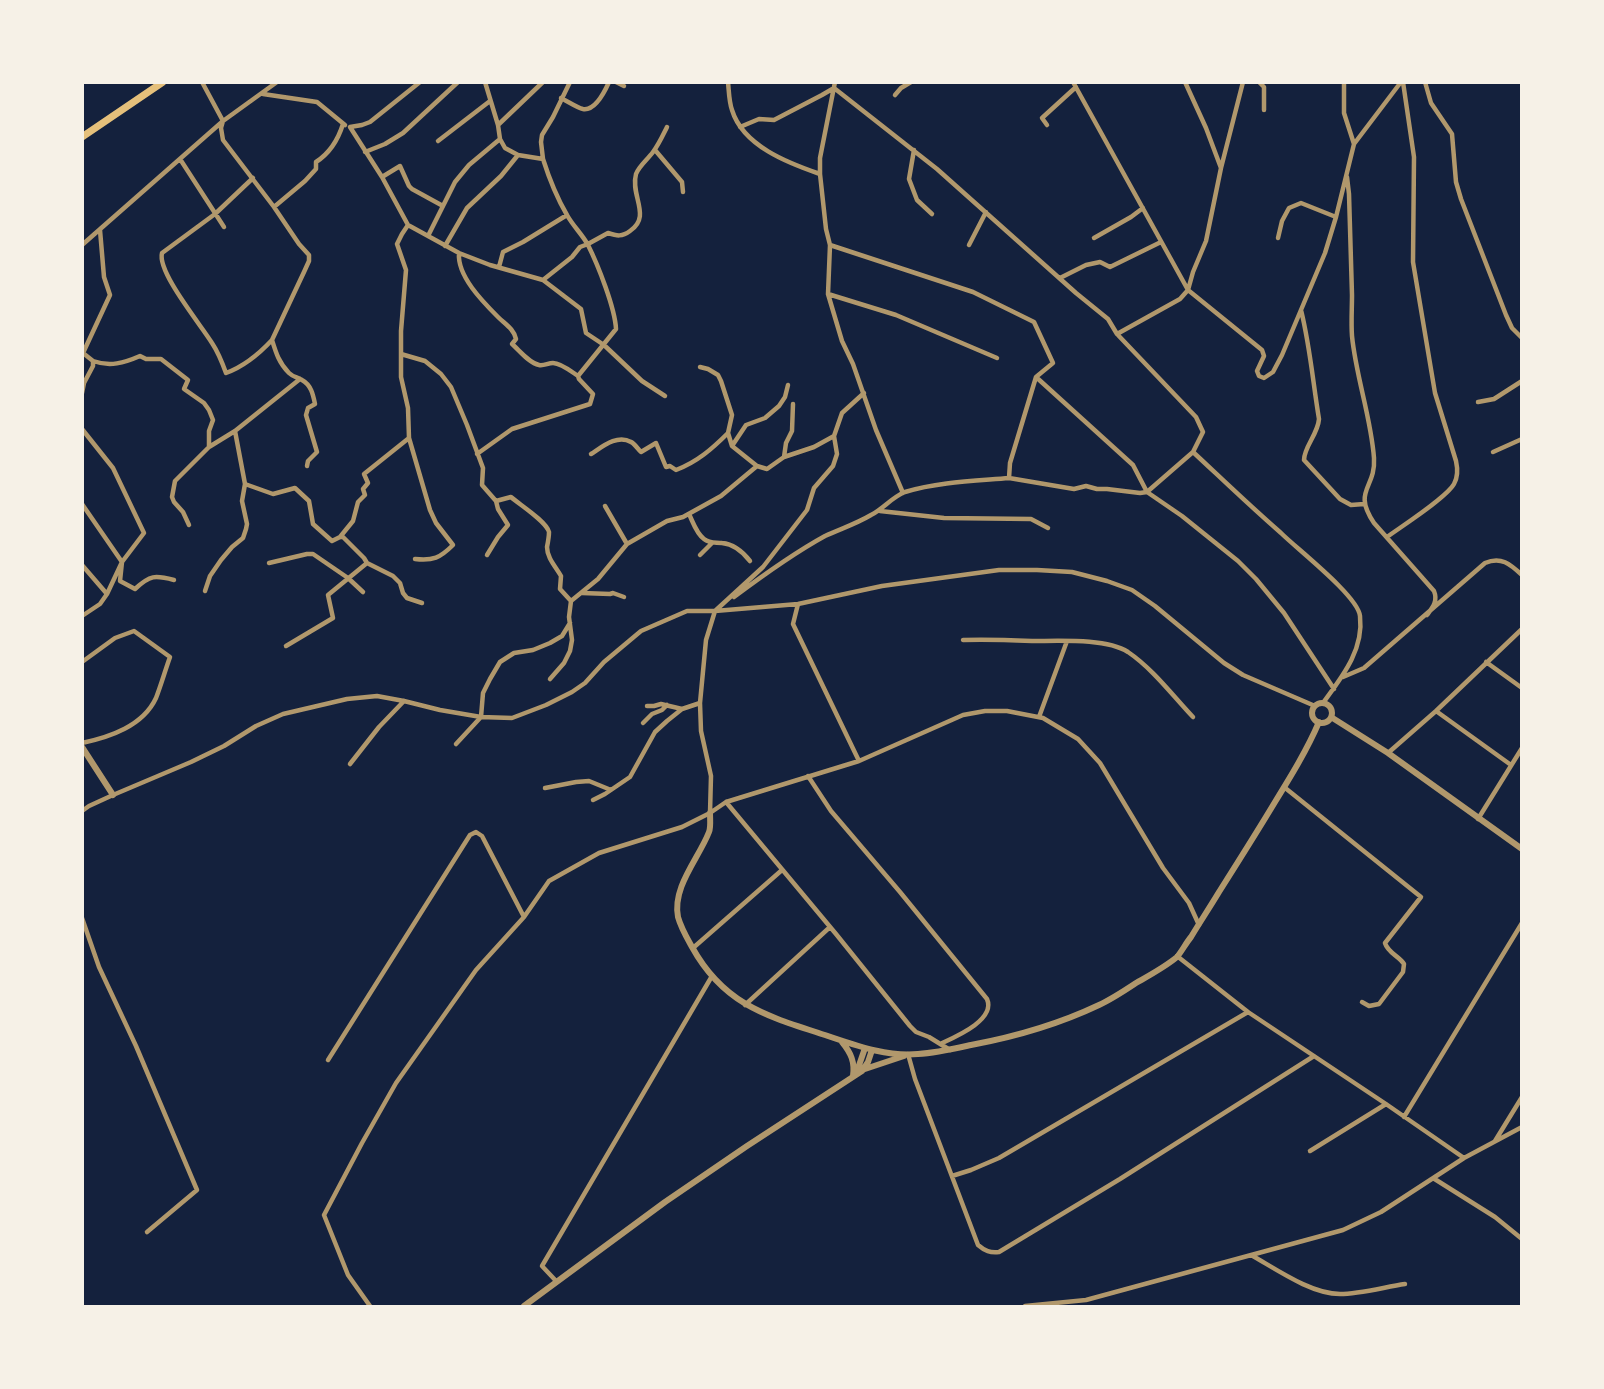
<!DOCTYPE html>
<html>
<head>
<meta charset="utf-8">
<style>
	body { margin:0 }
	#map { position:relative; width:1604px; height:1389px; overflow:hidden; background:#14213d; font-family:"Fira Sans",sans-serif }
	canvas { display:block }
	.frame { position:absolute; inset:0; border:84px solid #f6f1e7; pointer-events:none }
</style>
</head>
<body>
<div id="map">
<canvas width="1604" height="1389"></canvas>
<div class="frame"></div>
</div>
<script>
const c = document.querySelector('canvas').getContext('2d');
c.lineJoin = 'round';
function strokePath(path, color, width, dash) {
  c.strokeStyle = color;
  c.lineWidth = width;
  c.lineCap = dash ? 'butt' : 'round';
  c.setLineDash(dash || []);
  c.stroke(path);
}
strokePath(new Path2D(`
	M202 82 223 121 221 128 223 140 274 207 299 244 309 255V261L304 272 272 340C276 353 279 363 289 373 293 377 297 377 302 380 311 385 313 394 315 404L308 408 306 415 317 452 308 461 307 466
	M485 82 498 125 500 139 505 148 518 155
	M616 82 624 86
	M728 82C729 92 729 102 732 110 743 146 788 163 820 174
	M835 82 820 158V174L826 229 830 245 828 294 842 341 853 364 876 430 903 493
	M1073 82 1188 290 1262 350 1264 356 1257 371 1259 376 1264 378 1273 372 1282 355 1325 253 1336 217 1354 144 1344 113V82
	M1185 82 1206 128 1221 168
	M1259 82 1264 87V110
	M1425 82 1431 103 1452 134 1456 182 1461 199 1506 315 1512 328 1522 338
	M263 94 317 102 345 125
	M895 95 901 88 911 82
	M561 98C567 101 578 108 583 109 595 111 605 91 609 82
	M498 125 543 82
	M1047 125 1042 118 1076 87
	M740 127 759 119 774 120 822 95 834 88 937 169 1076 293 1108 319 1117 334 1196 417 1203 432 1193 452 1147 492
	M438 141 490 101
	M1354 144 1401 82
	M655 150 682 182 683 192
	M914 150 909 179 917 200 932 214
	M365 152 385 144 403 133 458 82
	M180 159 224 227
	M382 177 400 166 409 186 412 189 443 206
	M1347 177 1349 194C1350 227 1351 261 1352 295 1352 308 1351 323 1352 336 1356 377 1371 417 1374 458 1376 489 1352 490 1374 523L1434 591C1438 601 1433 607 1427 615
	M253 178 215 214 162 253C157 272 201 325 212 343 218 352 222 362 226 373 245 366 259 354 272 340
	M274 207 305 181 316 169V162C330 153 338 140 343 124
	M408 225 459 253 490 265 543 280 581 309 586 333 604 345 642 381 665 396
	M428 236 455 182 469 165 500 139
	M1094 238 1131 217 1143 208
	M1278 238 1282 221 1289 208 1301 203 1336 217
	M82 245 223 121 277 82
	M830 245 973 292 1034 322 1053 363 1036 377
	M969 245 986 212
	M445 246 467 208 501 176 518 155 543 159 541 142 542 135 553 117 570 82
	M459 253C457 276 483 302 498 317 505 324 514 329 516 339L512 344C520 351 529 363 539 365 544 366 548 363 553 363 561 363 572 372 578 376
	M499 267 503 252 523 242 567 215
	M1060 278 1086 265 1100 262 1110 267 1161 242
	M543 280 572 257 580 247 588 244 608 233C617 236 622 237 630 231 652 216 630 196 636 174 639 166 648 159 653 152 659 144 663 135 667 127
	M828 294 896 315 997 358
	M1301 310C1310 346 1313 383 1319 419 1318 434 1304 447 1304 460L1340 499 1351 505 1364 504
	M1117 334 1180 299 1188 290 1193 272 1206 241 1221 168 1243 82
	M401 354 425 361 441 374 451 387 467 425 483 468 482 485 496 501 511 497C520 505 546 521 549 532 549 537 548 542 547 547 547 558 556 567 561 576L560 589 571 601
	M93 361C110 367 124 363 140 356L146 359H161L188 380 184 389 204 403 209 410 213 420 209 431V447
	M700 367 708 369 718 375 721 381 732 415 728 433 732 446 757 466
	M1036 377 1133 465 1147 492
	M82 393 84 383 93 366V361L83 353 110 295 104 277 100 230
	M1478 402 1494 399 1522 381
	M82 429 113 468 144 533 122 562 107 594 100 604 82 616
	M732 446 746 425 765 418 779 406 785 397 788 385
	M1193 452C1222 479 1251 507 1281 533 1297 549 1358 596 1360 616 1364 650 1342 677 1323 703
	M1493 452 1522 439
	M477 454 512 429 590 404 593 394 579 379 578 376 616 329C615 308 598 265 588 245 582 234 573 226 567 215 557 198 549 178 543 159
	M591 454C602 447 617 434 631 442 634 443 638 449 641 452L656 443 666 467 670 466 676 470C697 462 712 449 728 433
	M784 457 786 443 792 431 793 404
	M1009 478 1074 489 1086 486 1097 489H1107L1140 493 1147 492 1182 516 1238 561 1256 579 1284 613 1334 689
	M245 484 273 494 295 488 309 501 313 524 332 541 340 537H343L364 558 367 563 393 576 400 583 403 593 407 598 422 603
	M82 504 122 562 120 581 135 589C150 575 155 575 174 580
	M605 506 627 544
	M880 511 944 518 1031 519 1048 528
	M689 514C693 522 696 533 704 539 710 544 716 542 722 543 733 544 743 552 750 561
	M189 525 183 512 174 502 172 497 175 481 209 447 235 431 300 379
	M340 537 353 521 358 502 365 495 363 489 368 483 364 474 409 438
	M1387 537C1402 526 1446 498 1454 484 1458 477 1458 470 1456 461L1435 393 1413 262 1414 157 1403 82
	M487 555 498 537 508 525 498 509 496 501
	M700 555 712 543
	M415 559C433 561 440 558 453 545L436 523 430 510 409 438 408 408 401 377V331L406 270 397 244 402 234 408 225 382 177 350 127 362 125 370 122 420 82
	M269 563 307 554H313L348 578 363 592
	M82 565 107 594
	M205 591 210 576 221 560 232 547 243 538 246 529 247 524 242 501 245 484 235 431
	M582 593 610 594 613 593 624 597
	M734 597C762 576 794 553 825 536 840 529 856 524 871 515 883 509 892 497 905 492 938 482 974 481 1009 478L1010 463 1036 377
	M798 604 793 624 859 761
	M963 640C986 639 1009 640 1032 641 1059 641 1106 638 1128 652 1153 669 1173 696 1193 717
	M286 646 333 618 328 595 367 563
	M82 662 115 638 134 631 170 657C165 671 161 685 156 698 143 726 110 737 82 743
	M1486 662 1522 688
	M1343 677 1364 668 1485 563C1501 556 1510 564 1522 575
	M550 679 564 663 570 651 572 640 569 617 571 601 598 579 627 544 667 521 683 517 721 496 757 466 767 469 784 457 814 447 834 436
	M647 706H654L661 704 682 709
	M1436 711 1511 765
	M1039 717 1067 641
	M643 723 652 714 662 710 667 705
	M456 744 481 717 483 693 490 679 500 662 514 653 533 650 550 643 562 636 570 623
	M1388 753 1436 711 1522 629
	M350 764 379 727 404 701
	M808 776 831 811 900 892 987 999C996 1020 955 1037 940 1044
	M1284 787 1421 897 1385 943C1388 953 1399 956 1404 964L1403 972 1379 1004 1369 1006 1362 1002
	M545 788 576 782 589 781 611 790
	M593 800 605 794 630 777 655 732 667 721 682 709 700 703
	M726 802 836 934 910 1026 916 1032 929 1037 950 1050
	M82 811 89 806 113 795 191 762 224 746 256 726 283 714 347 699 377 696 404 701 440 710 481 717 512 718 546 705 572 692 585 683 604 662 641 631 687 611H715L798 604 882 586 999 570H1037L1072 572 1107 581 1132 590 1155 606 1224 663 1243 675 1315 706
	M710 813 711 776 701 731 700 703 706 640 715 611 763 567 807 510 814 488 833 466 837 454 834 436 842 413 864 393
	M1478 819 1522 748
	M82 918 99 967 136 1046 197 1190 147 1232
	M693 948 782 870
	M1177 956 1248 1012 1386 1104 1464 1158
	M745 1005 830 927
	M908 1054 915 1079 978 1245C985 1251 990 1253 999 1252L1120 1179 1314 1056
	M328 1060 470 835 476 832 482 836 524 917
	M1404 1117 1522 923
	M1495 1141 1522 1097
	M1310 1151 1386 1104
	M952 1176 971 1170 999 1158 1248 1012
	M1433 1178 1495 1217 1522 1239
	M1251 1255C1276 1269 1311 1294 1340 1294 1359 1294 1385 1287 1405 1284
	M557 1282 542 1266 712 976
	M370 1306 348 1275 324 1215 362 1143 396 1083 476 970 524 917 549 881 599 853 682 827 710 813 726 802 859 761 963 715 985 711H1007L1043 718 1078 739 1100 763 1163 868 1189 903 1199 925
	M1025 1306 1086 1300 1343 1230 1381 1212 1464 1158 1522 1127`), '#b1986c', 4.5);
strokePath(new Path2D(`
	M1312 713a10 10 0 1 1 20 0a10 10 0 1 1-20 0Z
	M1331 717 1388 753 1522 849
	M82 747 113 795
	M710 813C710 820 711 827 709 832 699 858 672 887 678 917 681 928 687 938 692 947 724 1005 767 1016 825 1035 855 1045 886 1057 918 1054 936 1053 953 1049 971 1045 1014 1037 1059 1024 1099 1005 1112 999 1124 991 1136 983 1150 975 1165 967 1177 957 1182 951 1186 943 1191 937 1200 922 1210 907 1219 892 1238 862 1257 832 1275 802 1291 776 1307 750 1319 722
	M842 1042C851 1053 855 1062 853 1076
	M862 1070 904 1056
	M856 1074 865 1048
	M524 1306 665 1202 747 1146 862 1071 868 1062 872 1050`), '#b1986c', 6);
strokePath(new Path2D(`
	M82 137 163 82`), '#e5c07b', 7);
</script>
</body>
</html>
